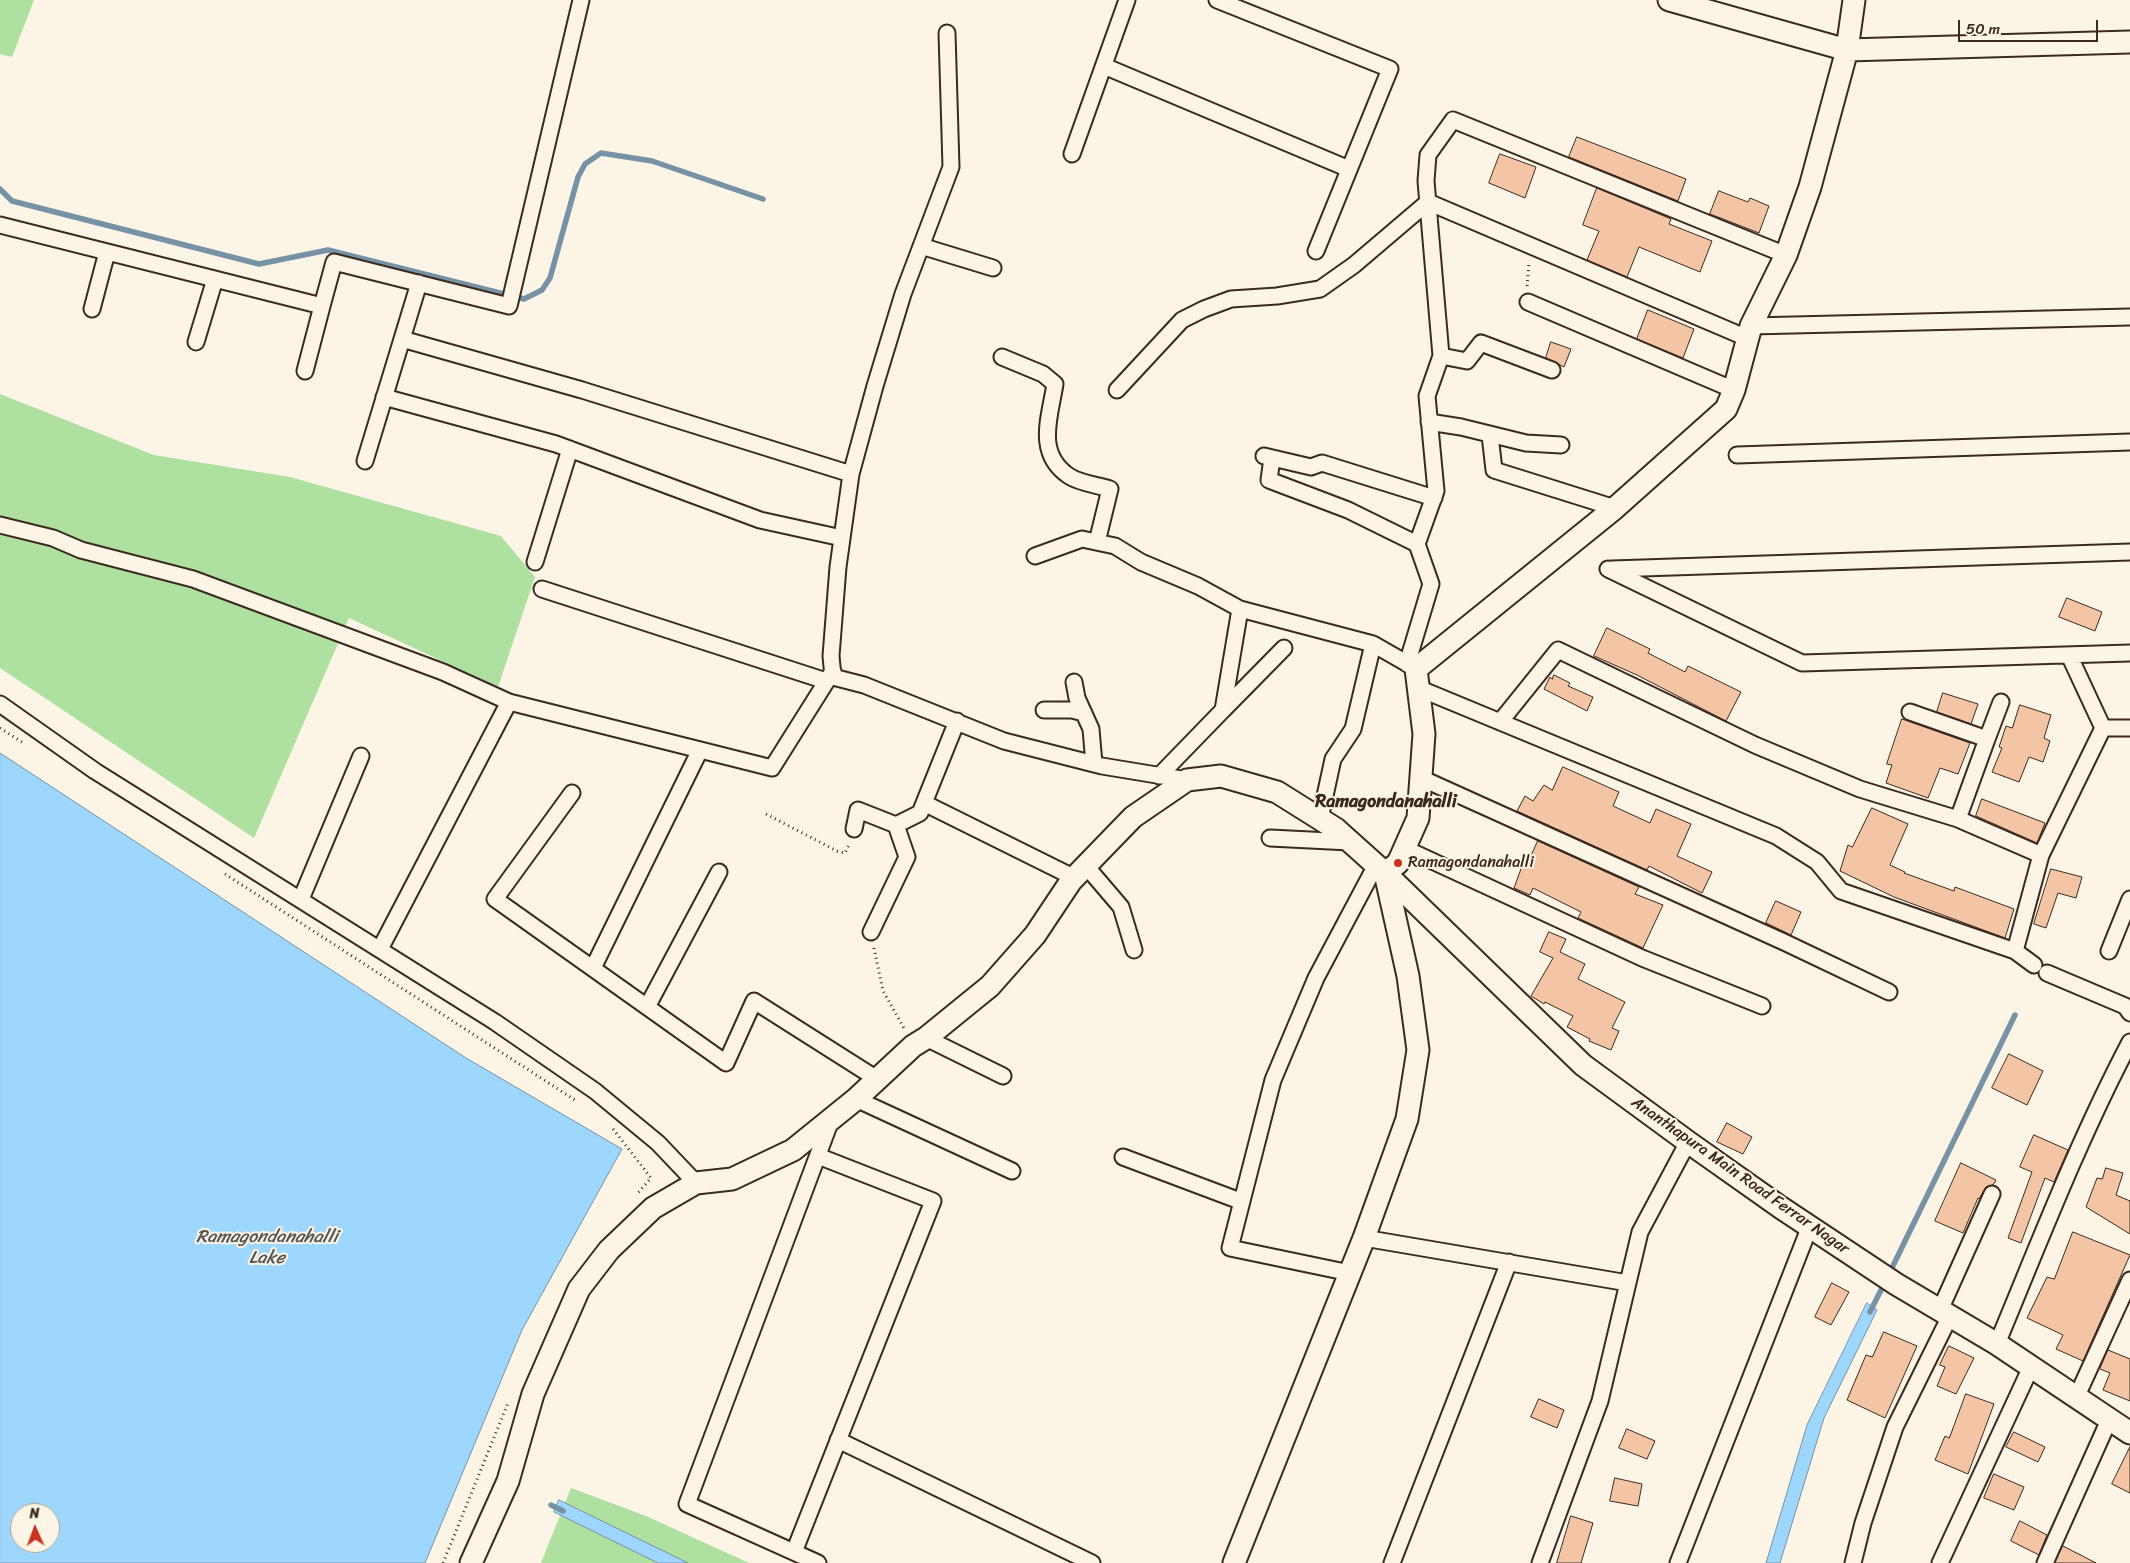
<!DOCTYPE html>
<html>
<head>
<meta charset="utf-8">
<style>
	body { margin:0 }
	#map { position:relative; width:2130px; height:1563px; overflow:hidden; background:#fcf5e5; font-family:Sriracha,sans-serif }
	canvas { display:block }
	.north { position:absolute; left:10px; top:1503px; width:50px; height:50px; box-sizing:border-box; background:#fcf5e5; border:1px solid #afa495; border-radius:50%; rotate:358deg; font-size:14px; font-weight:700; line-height:20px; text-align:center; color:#3b2a1e }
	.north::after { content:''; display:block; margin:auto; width:18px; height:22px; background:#c8321e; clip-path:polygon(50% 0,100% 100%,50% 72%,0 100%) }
	.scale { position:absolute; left:1958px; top:20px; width:140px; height:22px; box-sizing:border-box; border:2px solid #3b2a1e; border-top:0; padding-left:6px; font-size:15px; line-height:18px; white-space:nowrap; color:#3b2a1e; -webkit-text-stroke:4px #fcf5e5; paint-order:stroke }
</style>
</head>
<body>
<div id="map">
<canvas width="2130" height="1563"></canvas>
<div class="north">N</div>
<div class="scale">50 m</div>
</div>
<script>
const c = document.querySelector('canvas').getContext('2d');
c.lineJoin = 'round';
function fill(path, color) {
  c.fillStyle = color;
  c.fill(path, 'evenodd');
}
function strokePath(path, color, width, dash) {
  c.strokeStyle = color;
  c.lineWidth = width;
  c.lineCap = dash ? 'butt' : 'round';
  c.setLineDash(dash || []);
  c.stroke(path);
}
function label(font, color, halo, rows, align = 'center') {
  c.font = font + ' Sriracha,sans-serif';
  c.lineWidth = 4;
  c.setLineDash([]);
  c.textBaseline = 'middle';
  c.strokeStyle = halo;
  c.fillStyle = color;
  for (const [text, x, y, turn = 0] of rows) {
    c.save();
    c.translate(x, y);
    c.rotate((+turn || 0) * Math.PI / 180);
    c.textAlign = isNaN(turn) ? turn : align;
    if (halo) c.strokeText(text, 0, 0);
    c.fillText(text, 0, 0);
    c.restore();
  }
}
fill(new Path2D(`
	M0 0H34L12 57 0 54Z
	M0 394 154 455 290 477 501 536 535 577 498 687 349 618 254 838 0 668Z
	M571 1488 646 1516 749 1563H541Z`), '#aee0a0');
const water = new Path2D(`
	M0 753 466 1058 622 1149 522 1330 425 1563H0ZM20 1513H50V1543H20Z
	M1867 1303 1877 1310 1824 1418 1780 1563H1766L1807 1425Z
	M559 1500 688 1563H658L554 1512Z`);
fill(water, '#9ed7fe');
strokePath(water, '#7692a4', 1);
strokePath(new Path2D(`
	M0 189 12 201 259 264 328 250 524 299 542 290 550 278 578 177 585 164 601 153 652 161 763 199
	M1889 1274 2015 1015
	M1870 1312 1885 1282
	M551 1505 563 1511`), '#7692a4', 5.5);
const building = new Path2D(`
	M1577 137 1686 179 1678 201 1569 157Z
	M1500 154 1536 167 1525 198 1489 183Z
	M1597 188 1671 219 1669 224 1712 241 1700 272 1639 247 1627 277 1587 260 1599 231 1583 225Z
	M1719 191 1748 202 1750 198 1769 206 1759 233 1710 214Z
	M1648 310 1694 329 1683 358 1637 339Z
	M1551 342 1571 349 1564 367 1546 358Z
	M2067 598 2102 612 2095 631 2059 617Z
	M1607 628 1650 649 1648 653 1685 672 1688 666 1741 692 1726 721 1637 675 1594 656Z
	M1554 675 1570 683 1568 686 1593 697 1587 711 1544 689 1550 677 1552 679Z
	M1943 693 1978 704 1971 724 1937 712Z
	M2020 705 2051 715 2044 738 2050 741 2043 762 2029 757 2019 782 1992 772 2002 748 1999 747 2006 726 2012 728Z
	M1902 719 1970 743 1958 774 1940 768 1928 798 1886 783 1892 765 1887 764Z
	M1563 767 1619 792 1613 806 1650 823 1656 809 1691 824 1677 856 1712 872 1702 893 1649 866 1647 870 1517 811 1525 796 1533 801 1544 785 1552 790Z
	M1982 799 2045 823 2037 843 1976 816Z
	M1872 808 1908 824 1890 865 1905 872 1904 873 1954 891 1955 887 2014 909 2005 938 1894 897 1840 871 1848 845 1852 847Z
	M1538 841 1639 887 1635 894 1663 905 1643 948 1578 918 1581 912 1533 888 1530 895 1514 888 1522 866 1525 868Z
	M2051 869 2082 877 2076 898 2058 893 2046 928 2034 924Z
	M1776 901 1801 912 1791 935 1766 923Z
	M1549 932 1566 939 1560 952 1585 964 1578 979 1625 1002 1612 1028 1619 1031 1611 1050 1589 1041 1590 1039 1567 1027 1573 1016 1545 1002 1544 1004 1531 996 1553 958 1540 952Z
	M2009 1054 2043 1071 2027 1105 1992 1088Z
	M1727 1123 1752 1137 1743 1154 1717 1142Z
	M2034 1135 2068 1150 2054 1182 2045 1178 2021 1243 2008 1238 2032 1172 2020 1167Z
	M1961 1163 1996 1180 1993 1185 1986 1187 1979 1199 1978 1198 1963 1233 1935 1221Z
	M2106 1168 2123 1173 2116 1195 2130 1201V1234L2086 1207 2097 1178 2102 1179Z
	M2073 1232 2130 1255 2083 1361 2056 1349 2063 1335 2027 1318 2047 1277 2054 1279Z
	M1832 1283 1849 1292 1831 1325 1815 1317Z
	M1884 1332 1917 1346 1885 1418 1847 1400 1866 1355 1872 1357Z
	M1949 1346 1974 1358 1956 1394 1937 1386 1945 1367 1940 1365Z
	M2108 1350 2130 1359V1401L2103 1390 2110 1373 2100 1369Z
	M1966 1394 1994 1404 1968 1474 1935 1460 1945 1436 1949 1438Z
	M1539 1399 1564 1410 1557 1428 1531 1417Z
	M1627 1429 1655 1441 1647 1459 1619 1448Z
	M2014 1432 2045 1447 2038 1462 2006 1447Z
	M2130 1447V1493L2112 1484Z
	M1994 1474 2024 1487 2014 1510 1984 1498Z
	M1615 1478 1642 1484 1638 1506 1610 1501Z
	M1571 1516 1593 1523 1581 1563H1557Z
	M2020 1521 2047 1535 2039 1555 2011 1541Z
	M2063 1546 2096 1563H2055Z`);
fill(building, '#f4c5a4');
strokePath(building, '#3b2a1e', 1);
const street = new Path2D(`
	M1217 0 1390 69 1316 251
	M947 33 951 167 903 294 875 386 851 474 838 567 831 656 833 677 864 685 1004 741 1102 766 1187 780
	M1104 66 1349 169
	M1072 154 1127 0
	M1428 202 1747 338
	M0 225 322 306 334 262 509 306 581 0
	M921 246 993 268
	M1528 302 1734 390
	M92 309 107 252
	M1751 326 2130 317
	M402 339 582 390 851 474
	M196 342 215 279
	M1441 356 1467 361 1481 343 1552 370
	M1002 357 1043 374 1055 384C1050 417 1035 453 1069 476 1079 483 1097 485 1110 489L1097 542
	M305 371 322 306
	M1117 390 1182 320 1204 309 1231 299 1277 296 1320 289 1354 265 1428 202
	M384 397 556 444 760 520 842 538
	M1429 422 1461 427 1526 443 1561 445
	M1490 435 1494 470 1615 508
	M1737 455 2130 442
	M1264 456 1311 467 1322 463 1434 498
	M1272 458 1269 480 1348 510 1417 544
	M365 461 419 283
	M0 525 53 538 81 550 193 579 443 672 509 702
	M1035 556 1082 539 1115 546 1141 562 1198 586 1240 609
	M535 562 570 449
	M1608 569 1802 663 2130 653
	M1612 569 2130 552
	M542 589 826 681
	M2069 655 2103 728H2130
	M1407 664 1431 584 1417 544 1436 491 1427 396 1441 356 1426 181 1428 155 1453 120 1786 255
	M1074 682 1077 698 1091 729 1094 764
	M1418 688 1776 836 1817 862 1841 891 2015 951 2041 855 2103 728
	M0 704 95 771 495 1022 595 1091 658 1143 696 1183
	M1044 710H1072L1084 713
	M1223 710 1284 648
	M1910 712 1987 739 1958 819
	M1500 722 1558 650 1755 745 1860 789 1958 819 2041 855
	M1987 739 2001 702
	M1159 776 1223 710 1240 609 1373 644
	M1421 778 1784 942 1889 992
	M572 793 495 899 726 1063 754 1001 877 1079
	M924 803 1075 878
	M1320 819 1333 759 1353 729 1373 644 1415 668
	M854 829 858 810 896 825
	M1270 838 1350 842
	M1404 848 1642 958 1762 1006
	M1086 866 1121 907 1134 950
	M301 899 361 756
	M871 932 907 857 896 825 920 813 957 721
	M380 949 509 702 772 768 833 671
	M2015 951 2034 965
	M2109 951 2130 899
	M593 968 700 750
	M2047 973 2125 1006 2130 1013
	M647 1007 719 872
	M926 1038 1003 1076
	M856 1099 1012 1171
	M1123 1157 1240 1201
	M1364 1238 1628 1283
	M1350 1273 1230 1248 1273 1080 1316 978 1376 865
	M1940 1310 1992 1194
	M1997 1344C2039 1243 2079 1139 2130 1042
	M2076 1398 2130 1280
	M838 1440 1092 1563
	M794 1552 933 1201 818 1156
	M818 1563 687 1504 831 1120
	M1392 1563 1509 1262
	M1540 1563 1600 1401 1640 1232 1688 1142
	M1678 1563 1810 1226
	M1853 1563 1863 1523 1895 1427 1950 1316
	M1940 1563 2031 1367
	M2045 1563 2109 1420`);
const secondary = new Path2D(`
	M1669 0 1847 50 2130 42
	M1385 873 1398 863 1418 818 1424 734 1416 669 1615 508 1726 409 1734 390 1751 326 1786 255 1810 187 1847 50 1854 0
	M471 1563 508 1481 533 1394 579 1289 609 1250 653 1208 696 1183 732 1179 793 1150 856 1099 913 1046 926 1038 990 986 1035 935 1071 881 1133 817 1187 780 1221 776 1277 792 1336 829 1385 873 1583 1065 1688 1142 1780 1207 1896 1284 1997 1344 2130 1433
	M1234 1563 1364 1238 1407 1119 1418 1050 1408 976 1385 873`);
strokePath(street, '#3b2a1e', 19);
strokePath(secondary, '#3b2a1e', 25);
strokePath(new Path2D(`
	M1527 286 1529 263
	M0 728 25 744
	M766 814 837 851 845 853 850 843
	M225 874 575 1100
	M874 948 883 991 905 1030
	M613 1129 651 1178 638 1193
	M443 1563 508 1403`), '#3b2a1e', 3, [1, 4]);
strokePath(street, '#fcf5e5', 15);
strokePath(secondary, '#fcf5e5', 21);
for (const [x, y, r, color] of [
	[1398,863,5,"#c8321e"]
]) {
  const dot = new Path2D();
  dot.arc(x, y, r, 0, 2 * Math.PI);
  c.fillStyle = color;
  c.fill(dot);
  strokePath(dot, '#fcf5e5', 2);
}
label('16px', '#3b2a1e', '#fcf5e5', [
	["Ramagondanahalli",1408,863]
], 'left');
label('16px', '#3b2a1e', '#fcf5e5', [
	["Ananthapura Main Road Ferrar Nagar",1740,1176,35]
]);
label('bold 18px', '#3b2a1e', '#fcf5e5', [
	["Ramagondanahalli",1386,802]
]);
label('italic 18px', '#545556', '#fcf5e5', [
	["Ramagondanahalli",267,1237],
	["Lake",267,1258]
]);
</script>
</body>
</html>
